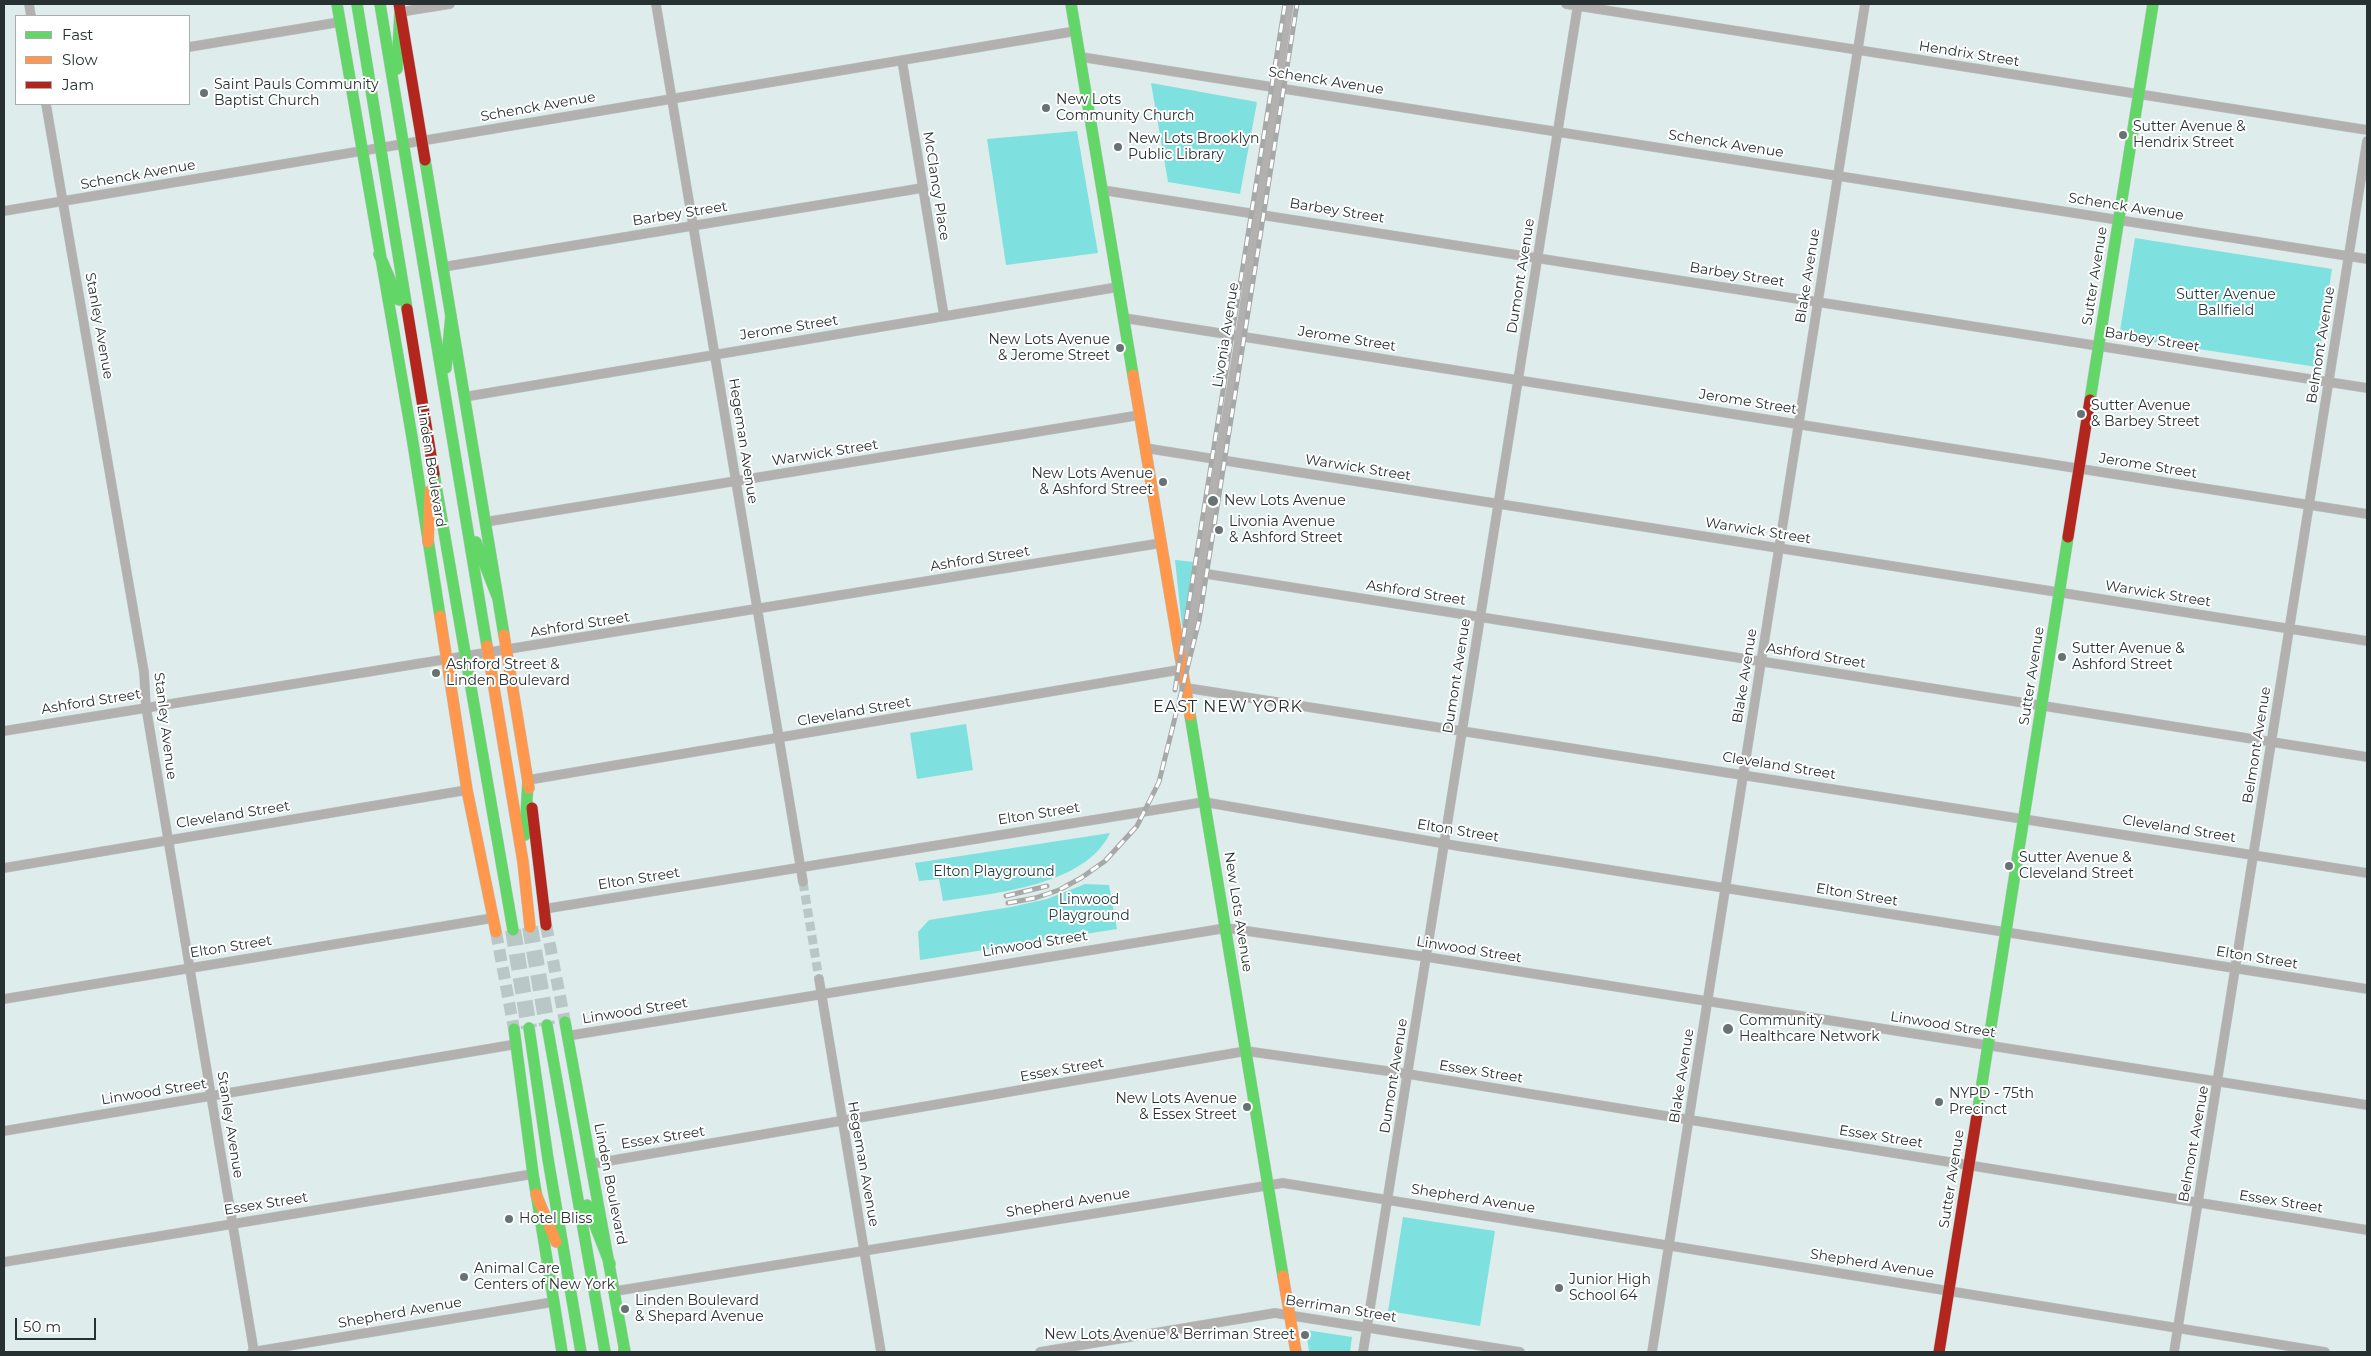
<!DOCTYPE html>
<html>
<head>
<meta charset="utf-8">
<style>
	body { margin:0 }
	#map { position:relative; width:2371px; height:1356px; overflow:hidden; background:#deeceb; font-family:Montserrat,sans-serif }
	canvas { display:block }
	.frame { position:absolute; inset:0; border:5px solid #273131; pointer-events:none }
	.legend { position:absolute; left:15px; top:15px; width:175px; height:90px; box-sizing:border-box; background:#fff; border:1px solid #a9adad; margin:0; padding:6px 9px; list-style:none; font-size:15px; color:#273131 }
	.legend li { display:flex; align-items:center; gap:10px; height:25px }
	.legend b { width:25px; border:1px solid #a9adad }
	.scale { position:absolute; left:15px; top:1318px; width:81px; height:22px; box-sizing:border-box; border:2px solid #273131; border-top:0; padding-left:6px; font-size:15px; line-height:18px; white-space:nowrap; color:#273131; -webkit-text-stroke:4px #fff; paint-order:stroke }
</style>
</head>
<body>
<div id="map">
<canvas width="2371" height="1356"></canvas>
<div class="frame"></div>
<ul class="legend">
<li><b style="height:6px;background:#63d668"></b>Fast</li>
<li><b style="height:6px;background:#ff974d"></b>Slow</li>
<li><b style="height:6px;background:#b3261e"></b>Jam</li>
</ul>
<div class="scale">50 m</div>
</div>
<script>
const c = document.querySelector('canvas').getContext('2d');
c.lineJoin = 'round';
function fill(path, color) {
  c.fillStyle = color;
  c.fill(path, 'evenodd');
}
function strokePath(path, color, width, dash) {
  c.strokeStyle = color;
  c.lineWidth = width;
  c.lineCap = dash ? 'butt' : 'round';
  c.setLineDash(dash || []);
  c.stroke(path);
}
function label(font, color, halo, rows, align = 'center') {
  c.font = font + ' Montserrat,sans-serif';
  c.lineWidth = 4;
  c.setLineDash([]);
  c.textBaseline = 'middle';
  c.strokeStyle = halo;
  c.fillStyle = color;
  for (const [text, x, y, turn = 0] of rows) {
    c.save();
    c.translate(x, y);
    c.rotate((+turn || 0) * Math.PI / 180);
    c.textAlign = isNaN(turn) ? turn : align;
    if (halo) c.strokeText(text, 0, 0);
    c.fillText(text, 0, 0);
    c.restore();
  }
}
fill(new Path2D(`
	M1151 83 1257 102 1240 194 1168 182Z
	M1077 131 1098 253 1006 265 987 139Z
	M2135 238 2332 269 2317 367 2119 337Z
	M1175 560 1195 562 1184 624 1182 626Z
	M966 724 973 770 917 779 910 733Z
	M1110 833C1085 886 995 893 943 901L939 879 919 881 915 863Z
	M1085 884 1109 885 1117 929 920 960 918 932 929 920 1011 907 1047 899Z
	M1403 1217 1495 1231 1480 1326 1388 1311Z
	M1306 1330 1352 1337 1350 1352H1309Z`), '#7fe1df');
strokePath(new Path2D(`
	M803 882 819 979`), '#b9c7c6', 9, [9, 4.5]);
strokePath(new Path2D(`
	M546 925 565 1022
	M496 932 514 1029`), '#b9c7c6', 12, [12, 6]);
strokePath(new Path2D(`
	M530 927 547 1025
	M513 930 529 1028`), '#b9c7c6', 16, [16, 8]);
const street = new Path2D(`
	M29 4 31 16
	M656 4 803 882
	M1566 4 2367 130
	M400 12 450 4
	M189 47 340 22
	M1081 57 2367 259
	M902 60 944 316
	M46 104 144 672 146 707 254 1352
	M1102 190 2367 388
	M4 211 1076 31
	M443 267 922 188
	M1124 318 2367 514
	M464 397 1118 287
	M1145 448 2367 641
	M485 522 1140 415
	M1201 573 2367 757
	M1187 688 2367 873
	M4 731 1161 543
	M528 780 1184 669 1240 336 1289 4
	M4 868 467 790
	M544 909 1204 802 1458 846 2367 989
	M819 979 881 1352
	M4 999 493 918
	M567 1036 1226 928 1427 957 2367 1105
	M4 1131 517 1044
	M591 1164 1246 1051 1408 1074 2367 1230
	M4 1262 533 1174
	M616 1291 1283 1183 2325 1352
	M252 1352 553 1302
	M1040 1352 1275 1313 1520 1352
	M1363 1352 1578 4
	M1652 1352 1865 4
	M2174 1352 2367 141`);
const fast = new Path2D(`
	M337 4 412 437 440 616
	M357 4 407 309
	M380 4 487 646
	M1071 4 1133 375
	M397 69 400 12
	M425 160 504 635
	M379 254 399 300
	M446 368 451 315
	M2090 400 2153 4
	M434 474 513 930
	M476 542 497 596
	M1190 715 1283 1276
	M525 835 528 780
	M565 1022 625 1352
	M547 1025 605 1352
	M529 1028 548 1159 581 1352
	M514 1029 533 1174 562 1352
	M1977 1115 2068 537
	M587 1205 610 1264
	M624 1346V1352`);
const slow = new Path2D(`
	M1133 375 1190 715
	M428 542 430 491
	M440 616 467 790 496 932
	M504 635 529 788
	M487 646 523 862 530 927
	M536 1194 556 1242
	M1283 1276 1296 1352`);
const jam = new Path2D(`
	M399 4 425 160
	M407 309 434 474
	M2068 537 2090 400
	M532 808 546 925
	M1939 1352 1977 1115`);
strokePath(street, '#bac6c5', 10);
strokePath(fast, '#bac6c5', 12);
strokePath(slow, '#bac6c5', 12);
strokePath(jam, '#bac6c5', 12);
strokePath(street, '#b2b1b0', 9);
strokePath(fast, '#63d668', 11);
strokePath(slow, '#ff974d', 11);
strokePath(jam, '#b3261e', 11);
const rail = new Path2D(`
	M1175 690 1285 4
	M1006 896 1047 886
	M1008 903 1035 898 1059 890 1081 878 1105 861 1137 826 1159 782 1199 621 1297 4`);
strokePath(rail, '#a6a9a8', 5);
strokePath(rail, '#fff', 3, [9]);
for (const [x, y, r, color] of [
	[204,93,5,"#677272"],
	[1046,108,5,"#677272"],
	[2123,135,5,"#677272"],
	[1118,147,5,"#677272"],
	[1120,348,5,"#677272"],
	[2081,414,5,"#677272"],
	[1163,482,5,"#677272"],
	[1213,501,6,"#677272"],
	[1219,530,5,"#677272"],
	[2062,657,5,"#677272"],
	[436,673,5,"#677272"],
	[2009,866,5,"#677272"],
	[1728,1029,6,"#677272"],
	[1939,1102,5,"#677272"],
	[1247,1107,5,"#677272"],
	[509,1219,5,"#677272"],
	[464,1277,5,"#677272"],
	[1559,1288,5,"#677272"],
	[625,1309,5,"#677272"],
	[1305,1335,5,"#677272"]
]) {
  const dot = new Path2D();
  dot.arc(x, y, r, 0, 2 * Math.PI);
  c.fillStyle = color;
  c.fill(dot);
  strokePath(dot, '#fff', 2);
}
label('14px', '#273131', '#fff', [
	["Hendrix Street",1969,54,9],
	["Schenck Avenue",1326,81,9],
	["Schenck Avenue",538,107,-10],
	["Schenck Avenue",1726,144,9],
	["Schenck Avenue",138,175,-10],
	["McClancy Place",936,186,81],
	["Schenck Avenue",2126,207,9],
	["Barbey Street",1337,211,9],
	["Barbey Street",680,214,-9],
	["Barbey Street",1737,275,9],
	["Dumont Avenue",1521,276,-81],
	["Blake Avenue",1808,276,-81],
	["Sutter Avenue",2095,276,-81],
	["Stanley Avenue",99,326,80],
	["Jerome Street",789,328,-9],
	["Livonia Avenue",1226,335,-81],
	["Jerome Street",1347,339,9],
	["Barbey Street",2152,340,9],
	["Belmont Avenue",2321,345,-81],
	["Jerome Street",1748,402,9],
	["Hegeman Avenue",743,441,81],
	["Warwick Street",825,453,-9],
	["Linden Boulevard",431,466,81],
	["Jerome Street",2148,466,9],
	["Warwick Street",1358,468,9],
	["Warwick Street",1758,531,9],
	["Ashford Street",980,559,-9],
	["Ashford Street",1416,593,9],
	["Warwick Street",2158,594,9],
	["Ashford Street",580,625,-9],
	["Ashford Street",1816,656,9],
	["Dumont Avenue",1457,676,-81],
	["Blake Avenue",1745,676,-81],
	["Sutter Avenue",2032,676,-81],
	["Ashford Street",91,702,-9],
	["Cleveland Street",854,712,-10],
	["Stanley Avenue",165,726,83],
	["Belmont Avenue",2257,745,-81],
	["Cleveland Street",1779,766,9],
	["Elton Street",1039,814,-9],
	["Cleveland Street",233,815,-9],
	["Cleveland Street",2179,829,9],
	["Elton Street",1458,831,9],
	["Elton Street",639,879,-9],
	["Elton Street",1857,895,9],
	["New Lots Avenue",1238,912,81],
	["Linwood Street",1035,944,-9],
	["Elton Street",231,947,-9],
	["Linwood Street",1469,950,9],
	["Elton Street",2257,958,9],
	["Linwood Street",635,1011,-9],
	["Linwood Street",1943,1025,9],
	["Essex Street",1062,1070,-10],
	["Essex Street",1481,1072,9],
	["Dumont Avenue",1394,1076,-81],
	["Blake Avenue",1682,1076,-81],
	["Linwood Street",154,1092,-9],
	["Stanley Avenue",230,1125,81],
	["Essex Street",1881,1137,9],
	["Essex Street",663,1138,-9],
	["Belmont Avenue",2194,1144,-80],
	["Hegeman Avenue",863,1164,80],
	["Sutter Avenue",1952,1179,-81],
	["Linden Boulevard",610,1184,79],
	["Shepherd Avenue",1473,1199,9],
	["Essex Street",2281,1202,9],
	["Shepherd Avenue",1068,1203,-9],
	["Essex Street",266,1204,-9],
	["Shepherd Avenue",1872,1264,9],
	["Berriman Street",1341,1309,9],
	["Shepherd Avenue",400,1313,-10]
]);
label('14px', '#273131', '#fff', [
	["Saint Pauls Community",214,85],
	["Baptist Church",214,101],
	["New Lots",1056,100],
	["Community Church",1056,116],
	["Sutter Avenue &",2133,127],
	["Hendrix Street",2133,143],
	["New Lots Brooklyn",1128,139],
	["Public Library",1128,155],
	["New Lots Avenue",1110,340,"right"],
	["& Jerome Street",1110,356,"right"],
	["Sutter Avenue",2091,406],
	["& Barbey Street",2091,422],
	["New Lots Avenue",1153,474,"right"],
	["& Ashford Street",1153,490,"right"],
	["New Lots Avenue",1224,501],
	["Livonia Avenue",1229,522],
	["& Ashford Street",1229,538],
	["Sutter Avenue &",2072,649],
	["Ashford Street",2072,665],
	["Ashford Street &",446,665],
	["Linden Boulevard",446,681],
	["Sutter Avenue &",2019,858],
	["Cleveland Street",2019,874],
	["Community",1739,1021],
	["Healthcare Network",1739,1037],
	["NYPD - 75th",1949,1094],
	["Precinct",1949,1110],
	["New Lots Avenue",1237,1099,"right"],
	["& Essex Street",1237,1115,"right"],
	["Hotel Bliss",519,1219],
	["Animal Care",474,1269],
	["Centers of New York",474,1285],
	["Junior High",1569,1280],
	["School 64",1569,1296],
	["Linden Boulevard",635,1301],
	["& Shepard Avenue",635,1317],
	["New Lots Avenue & Berriman Street",1295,1335,"right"]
], 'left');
label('14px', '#233d3c', '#fff', [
	["Sutter Avenue",2226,295],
	["Ballfield",2226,311],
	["Elton Playground",994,872],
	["Linwood",1089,900],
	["Playground",1089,916]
]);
c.letterSpacing = '1px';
label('16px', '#273131', '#fff', [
	["EAST NEW YORK",1228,707]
]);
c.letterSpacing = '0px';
</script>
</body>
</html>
